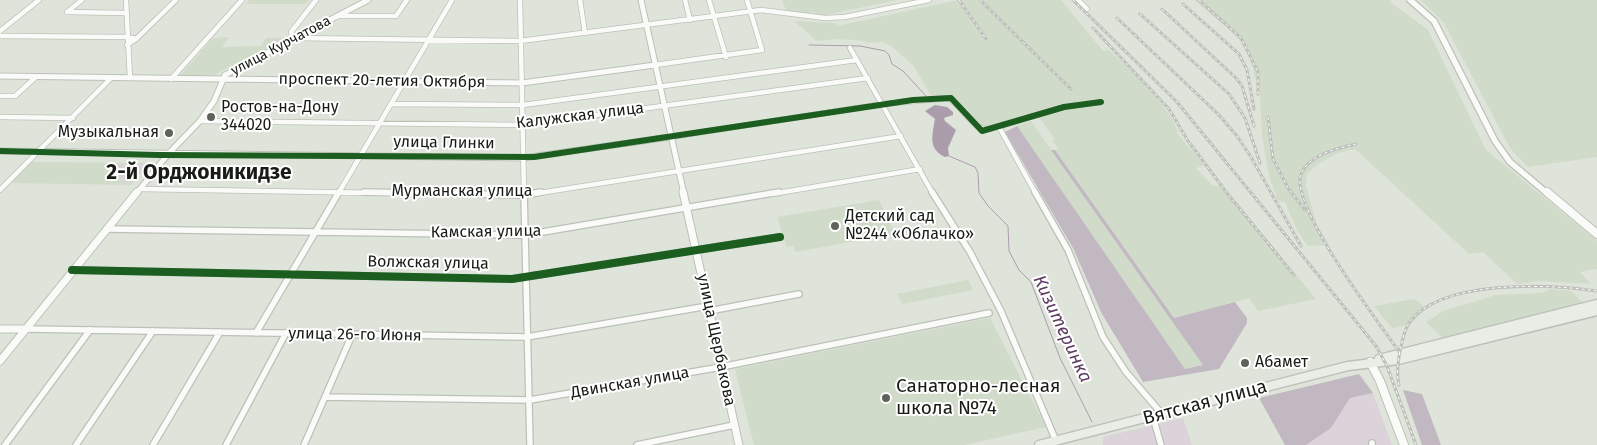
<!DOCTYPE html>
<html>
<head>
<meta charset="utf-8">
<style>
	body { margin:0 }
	canvas { display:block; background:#dee4d9 }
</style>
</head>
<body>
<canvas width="1597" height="445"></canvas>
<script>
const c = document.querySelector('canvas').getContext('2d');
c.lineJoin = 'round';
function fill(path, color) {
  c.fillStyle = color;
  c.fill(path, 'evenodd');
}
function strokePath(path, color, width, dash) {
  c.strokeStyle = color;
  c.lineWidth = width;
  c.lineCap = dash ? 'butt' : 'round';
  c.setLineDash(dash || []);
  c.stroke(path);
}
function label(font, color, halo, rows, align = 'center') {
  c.font = font + ' "Fira Sans",sans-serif';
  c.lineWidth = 4;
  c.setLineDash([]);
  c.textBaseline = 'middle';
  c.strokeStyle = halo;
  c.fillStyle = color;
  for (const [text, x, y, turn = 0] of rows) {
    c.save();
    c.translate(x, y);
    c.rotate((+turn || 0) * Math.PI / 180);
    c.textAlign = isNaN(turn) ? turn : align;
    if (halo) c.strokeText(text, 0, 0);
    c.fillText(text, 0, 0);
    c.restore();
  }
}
fill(new Path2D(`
	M249 0H309L306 4H246Z
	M782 0H897L820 16 812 12 806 14 786 10Z
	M958 0H1061L1103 51 1109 50 1136 76 1162 105 1172 119 1178 131 1176 132 1204 165 1196 168 1213 186 1222 185 1316 299 1258 311 1249 298 1174 318 1055 150 1059 149 1052 140 1055 139 1037 115 987 131 979 128 952 96 933 99 913 65 891 46 883 42 865 43V41L838 39 817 41 794 21 836 23 837 26Z
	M1194 0H1391L1390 2 1428 30 1486 150 1597 241V269L1580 272 1591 284 1539 281 1517 284 1483 252 1469 254 1355 149 1338 153 1318 164 1307 174 1306 185 1316 223 1329 245 1308 246 1297 230 1285 202 1278 201 1269 176 1262 134 1259 80 1255 79 1253 67 1244 45 1233 33Z
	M1421 0H1597V157L1528 167 1510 148 1445 25H1446Z
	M229 37 222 47 261 46 266 38H285L282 41 208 78 179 77 213 38Z
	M1031 121 1203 365 1185 369 1017 126Z
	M30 162 149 163 131 185 10 183Z
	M879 200 895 234 795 252 793 246 787 247 777 217Z
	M968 280 973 290 902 304 897 294Z
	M1550 289 1571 291 1584 304 1442 338 1426 322 1443 311 1496 295 1542 293Z
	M1415 299 1424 307 1407 325 1392 328 1374 306Z
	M990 318 1046 427 964 445H754L735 369Z`), '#d1dbc9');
fill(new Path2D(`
	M121 164H147L132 182H120L124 177H110Z
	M1373 393 1392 445H1306L1331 428 1350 398Z
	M1183 418 1192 445H1103V437Z`), '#dbd2da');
fill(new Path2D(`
	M1017 126 1185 369 1203 365 1051 150H1055L1174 318 1235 302 1247 318V323L1219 369 1143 382 1102 314 1073 248 1005 132Z
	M1359 374 1373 393 1350 398 1331 428 1306 445H1285L1259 398Z
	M1403 390 1422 394 1441 445H1422Z`), '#c2b8c2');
fill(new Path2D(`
	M935 105 947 107 953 112V115L944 118 945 121 956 130 948 148 949 156 945 157C928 149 932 136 935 119L925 111Z`), '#ac9dac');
strokePath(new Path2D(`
	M809 45 860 46 885 51 889 55 892 64 903 71 926 96
	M949 156 975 167 978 173 979 193 988 206 1008 226 1009 251 1019 270 1031 282 1060 358 1092 422`), '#ac9dac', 1);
const minorFar1 = new Path2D(`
	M82 0 67 12 127 13
	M126 0 130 78
	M316 0 291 32 293 38 520 41 761 10 825 18 845 17 929 0
	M520 0 524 194
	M580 0 585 33
	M685 0 690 20
	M709 0 726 57
	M1078 0 1087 9
	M337 16H396L407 0
	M0 31 39 0
	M0 36 127 37 136 39
	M127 45 136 39 176 0
	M850 48 933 194
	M655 65 762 50 747 0
	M171 79 242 0
	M0 96H15L36 77
	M391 104 523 105 857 60
	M0 117 73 118
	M200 121 523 125 868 78
	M999 127 1036 194
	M670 137 883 104 948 98C963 106 970 127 987 130L1064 107 1101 102
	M140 189 444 194
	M0 190 111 78
	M338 194 452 0
	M533 194 901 136
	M772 194 920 169`);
const minor = new Path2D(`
	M364 192 525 195 541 192
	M524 192 530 445
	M932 192 970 252 1001 311 1056 441
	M1035 192 1068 250 1103 337 1126 372 1162 414
	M107 229 525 235 779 192
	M72 270 512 279 780 237
	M709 311 799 294
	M26 329 527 337 708 306
	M256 333 339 192
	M326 397 530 400 721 367 989 313
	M1153 417 1161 445
	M1372 443V445
	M5 445 90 330
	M76 445 153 331
	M153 445 220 332
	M226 445 286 333
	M304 445 352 335
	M637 445 734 425`);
const tertiaryFar1 = new Path2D(`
	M641 0 684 194
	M0 76 522 83 655 65
	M0 151 523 158 670 137
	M136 194 169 153 200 121 214 101 225 75 368 0`);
const tertiary = new Path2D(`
	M683 192 739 445
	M0 329H26
	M0 361 137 192`);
const secondaryFar1 = new Path2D(`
	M1410 0 1434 21 1495 141 1510 162 1548 194`);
const secondary = new Path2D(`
	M1547 192 1597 234
	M1370 362 1380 381 1404 445`);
const primary = new Path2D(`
	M1379 359 1597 304
	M1039 445 1348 366 1398 360 1597 311`);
strokePath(minorFar1, '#bcc1b8', 6);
strokePath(minor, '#bcc1b8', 8);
strokePath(tertiaryFar1, '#bcc1b8', 7);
strokePath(tertiary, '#bcc1b8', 9);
strokePath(secondaryFar1, '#bcc1b8', 8);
strokePath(secondary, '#bcc1b8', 10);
strokePath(primary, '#bcbfba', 11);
strokePath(minorFar1, '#fafbf9', 4.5);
strokePath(minor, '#fafbf9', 5.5);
strokePath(tertiaryFar1, '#fafbf9', 5);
strokePath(tertiary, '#fafbf9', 7);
strokePath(secondaryFar1, '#fafbf9', 5.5);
strokePath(secondary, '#fafbf9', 8);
strokePath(primary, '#e9ede6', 8);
const rail = new Path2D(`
	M959 0 986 39
	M980 0 1071 89
	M1073 0 1177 102 1376 346 1387 366 1416 445
	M1199 0 1241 38 1258 72V94
	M1183 4 1239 54 1247 70 1254 109
	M1162 9 1236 78 1242 86 1254 126
	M1140 14 1229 94 1245 118 1260 163
	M1117 18 1218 114 1237 136 1251 157 1301 246
	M1093 28 1169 109 1188 141 1227 193 1294 275
	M1268 117 1273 159 1288 188 1305 210
	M1356 144C1337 148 1309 155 1301 174 1289 206 1380 324 1400 353
	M1399 385C1396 372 1398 360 1401 347 1403 339 1404 329 1410 322 1441 279 1550 284 1597 291`);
strokePath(rail, '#bdbfbb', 3);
strokePath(rail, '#fff', 1, [3]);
strokePath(new Path2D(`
	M0 151 160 155 534 157 913 100 951 98 982 131 1064 107 1101 102`), '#1b5e20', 6);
strokePath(new Path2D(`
	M72 270 512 279 780 237`), '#1b5e20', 8);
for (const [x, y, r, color] of [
	[211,117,5,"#5d625a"],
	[169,133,5,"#5d625a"],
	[835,226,5,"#5d625a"],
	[1245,363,5,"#5d625a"],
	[886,398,5,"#5d625a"]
]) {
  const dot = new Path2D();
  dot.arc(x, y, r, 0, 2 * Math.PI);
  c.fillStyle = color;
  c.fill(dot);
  strokePath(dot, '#fff', 2);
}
label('14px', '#181c15', '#fff', [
	["улица Курчатова",281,46,-28]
]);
label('16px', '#181c15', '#fff', [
	["проспект 20-летия Октября",382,81,1],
	["Калужская улица",580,116,-7],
	["улица Глинки",444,143,1],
	["Мурманская улица",462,192],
	["Камская улица",486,232,-1],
	["Волжская улица",428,263,1],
	["улица 26-го Июня",355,335,1],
	["улица Щербакова",716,340,78],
	["Двинская улица",630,383,-10]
]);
label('16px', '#181c15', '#fff', [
	["Ростов-на-Дону",221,108],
	["344020",221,126],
	["Музыкальная",159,133,"right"],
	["Детский сад",845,217],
	["№244 «Облачко»",845,235],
	["Абамет",1255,363]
], 'left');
label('italic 18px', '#5e3b63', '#fff', [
	["Кизитеринка",1062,329,65]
]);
label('19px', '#181c15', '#fff', [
	["Санаторно-лесная",896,387],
	["школа №74",896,409]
], 'left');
label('19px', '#181c15', '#fff', [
	["Вятская улица",1205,403,-15]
]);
label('bold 21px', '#181c15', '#fff', [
	["2-й Орджоникидзе",199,173]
]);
</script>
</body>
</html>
